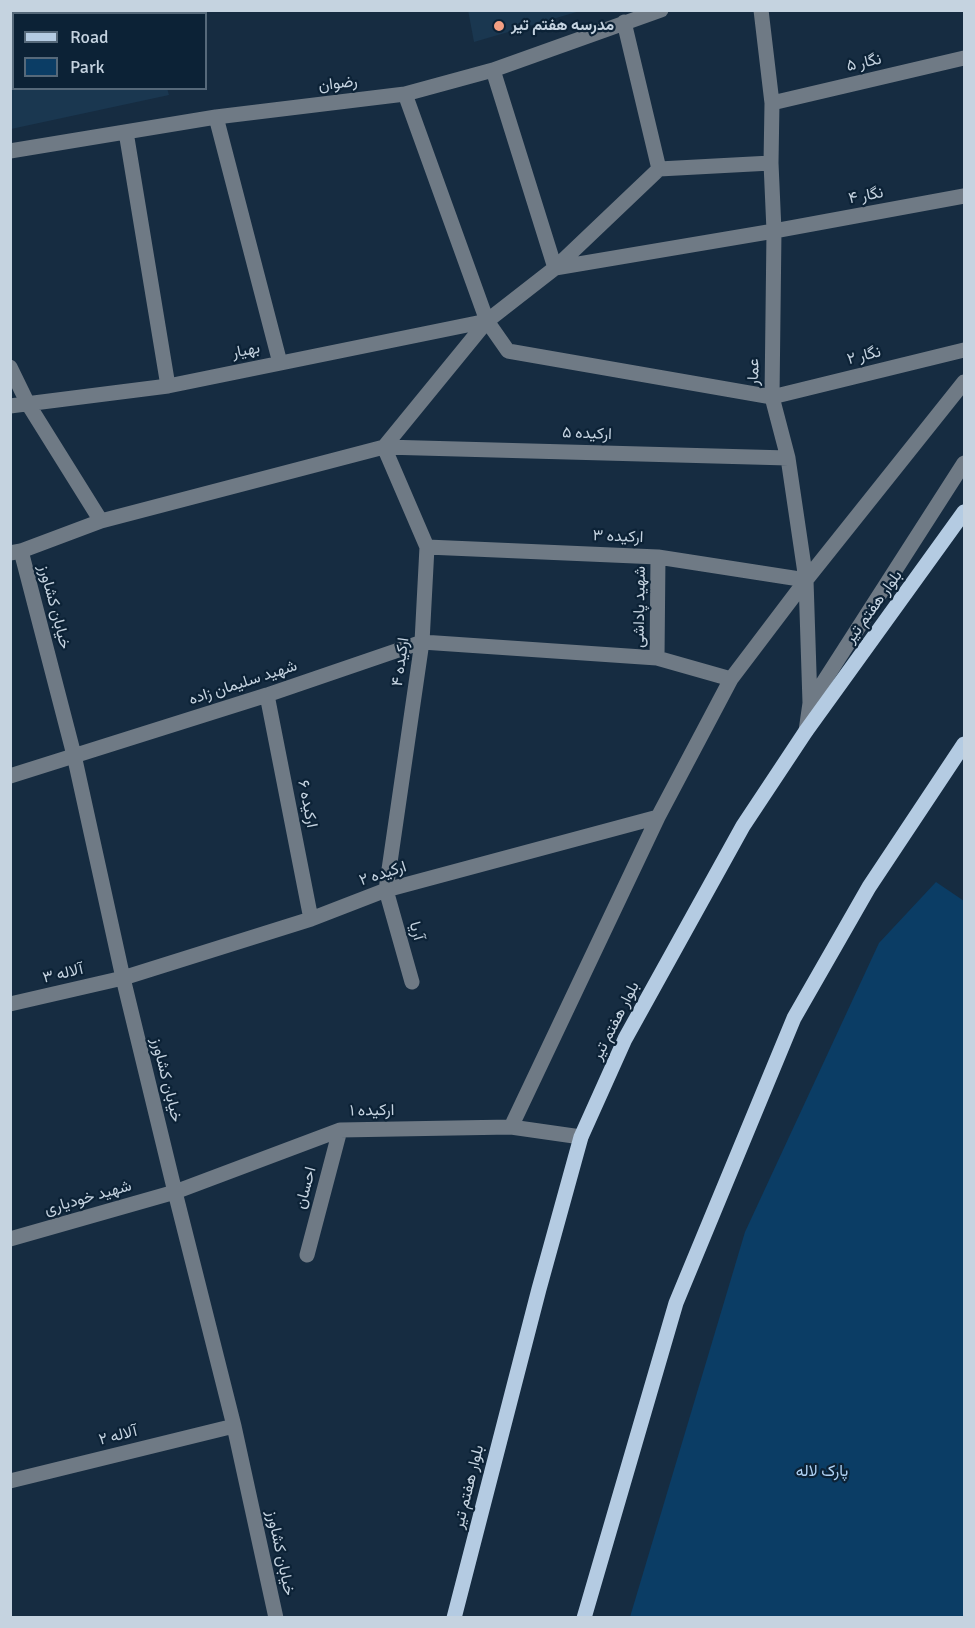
<!DOCTYPE html>
<html>
<head>
<meta charset="utf-8">
<style>
	body { margin:0 }
	#map { position:relative; width:975px; height:1628px; overflow:hidden; background:#162c41; font-family:Signika,sans-serif }
	canvas { display:block }
	.frame { position:absolute; inset:0; border:12px solid #c5d3e0; pointer-events:none }
	.legend { position:absolute; left:12px; top:12px; width:195px; height:78px; box-sizing:border-box; background:#0c2236; border:2px solid #56697a; margin:0; padding:8px 10px; list-style:none; font-size:18px; color:#c5d3e0 }
	.legend li { display:flex; align-items:center; gap:12px; height:30px }
	.legend b { width:30px; border:2px solid #56697a }
</style>
</head>
<body>
<div id="map">
<canvas width="975" height="1628"></canvas>
<div class="frame"></div>
<ul class="legend">
<li><b style="height:8px;background:#b4cbe2"></b>Road</li>
<li><b style="height:16px;background:#0b3d65"></b>Park</li>
</ul>
</div>
<script>
const c = document.querySelector('canvas').getContext('2d');
c.lineJoin = 'round';
function fill(path, color) {
  c.fillStyle = color;
  c.fill(path, 'evenodd');
}
function strokePath(path, color, width, dash) {
  c.strokeStyle = color;
  c.lineWidth = width;
  c.lineCap = dash ? 'butt' : 'round';
  c.setLineDash(dash || []);
  c.stroke(path);
}
function label(font, color, halo, rows, align = 'center') {
  c.font = font + ' Signika,Vazirmatn,sans-serif';
  c.lineWidth = 4.5;
  c.setLineDash([]);
  c.textBaseline = 'middle';
  c.strokeStyle = halo;
  c.fillStyle = color;
  for (const [text, x, y, turn = 0] of rows) {
    c.save();
    c.translate(x, y);
    c.rotate((+turn || 0) * Math.PI / 180);
    c.textAlign = isNaN(turn) ? turn : align;
    if (halo) c.strokeText(text, 0, 0);
    c.fillText(text, 0, 0);
    c.restore();
  }
}
fill(new Path2D(`
	M468 10H580V11L474 42Z
	M148 11V13L14 14V88H167L169 95 11 129V11Z`), '#1a3750');
fill(new Path2D(`
	M936 882 964 901V1617H630L745 1232 879 943Z`), '#0b3d65');
strokePath(new Path2D(`
	M761 10 772 103 771 163 774 231 772 397 788 458 806 580 810 703 806 731
	M624 22 659 169
	M493 70 555 268 774 231 964 196
	M405 94 487 321 508 351 772 397 964 350
	M772 103 964 58
	M216 117 280 363
	M126 132 168 386
	M10 151 216 117 405 94 493 70 661 10
	M10 367 28 404 101 521
	M10 406 168 386 487 321
	M427 547 658 557 806 580
	M21 551 74 755 123 978 175 1192 234 1426 276 1618
	M10 553 21 551 101 521 384 447 487 321 555 268 659 169 771 163
	M657 658 658 557
	M267 695 311 919
	M810 703 964 463
	M10 776 267 695 422 642 657 658 731 679
	M412 982 386 890 422 642 427 547 384 447 788 458
	M10 1004 123 978 311 919 386 890 658 817
	M511 1127 658 817 731 679 806 580 964 382
	M10 1239 175 1192 340 1130 511 1127 581 1137
	M307 1255 340 1130
	M10 1481 234 1426`), '#6f7a85', 15);
strokePath(new Path2D(`
	M454 1618 539 1289 581 1137 625 1039 743 826 806 731 964 512
	M584 1618 676 1303 794 1018 869 887 964 744`), '#b4cbe2', 15);
for (const [x, y, r, color] of [
	[499,26,6,"#f39f83"]
]) {
  const dot = new Path2D();
  dot.arc(x, y, r, 0, 2 * Math.PI);
  c.fillStyle = color;
  c.fill(dot);
  strokePath(dot, '#0c2236', 2);
}
label('bold 16px', '#c5d3e0', '#0c2236', [
	["مدرسه هفتم تیر",511,26]
], 'left');
label('16px', '#c5d3e0', '#0c2236', [
	["نگار ۵",864,63,-13],
	["رضوان",338,84,-7],
	["نگار ۴",866,196,-11],
	["بهیار",246,351,-11],
	["نگار ۲",864,356,-14],
	["عمار",754,372,-89],
	["ارکیده ۵",587,434,2],
	["ارکیده ۳",618,537,2],
	["خیابان کشاورز",54,607,75],
	["شهید پاداشی",640,607,-89],
	["بلوار هفتم تیر",874,607,-54],
	["ارکیده ۴",401,662,-82],
	["شهید سلیمان زاده",243,683,-18],
	["ارکیده ۶",307,804,79],
	["ارکیده ۲",383,874,-18],
	["آریا",416,931,74],
	["آلاله ۳",63,974,-13],
	["بلوار هفتم تیر",616,1021,-63],
	["خیابان کشاورز",166,1080,76],
	["ارکیده ۱",372,1111,-1],
	["احسان",306,1188,-75],
	["شهید خودیاری",88,1198,-16],
	["آلاله ۲",118,1436,-14],
	["بلوار هفتم تیر",469,1487,-76],
	["خیابان کشاورز",280,1553,78]
]);
label('16px', '#aed0f2', '#0c2236', [
	["پارک لاله",822,1472]
]);
</script>
</body>
</html>
